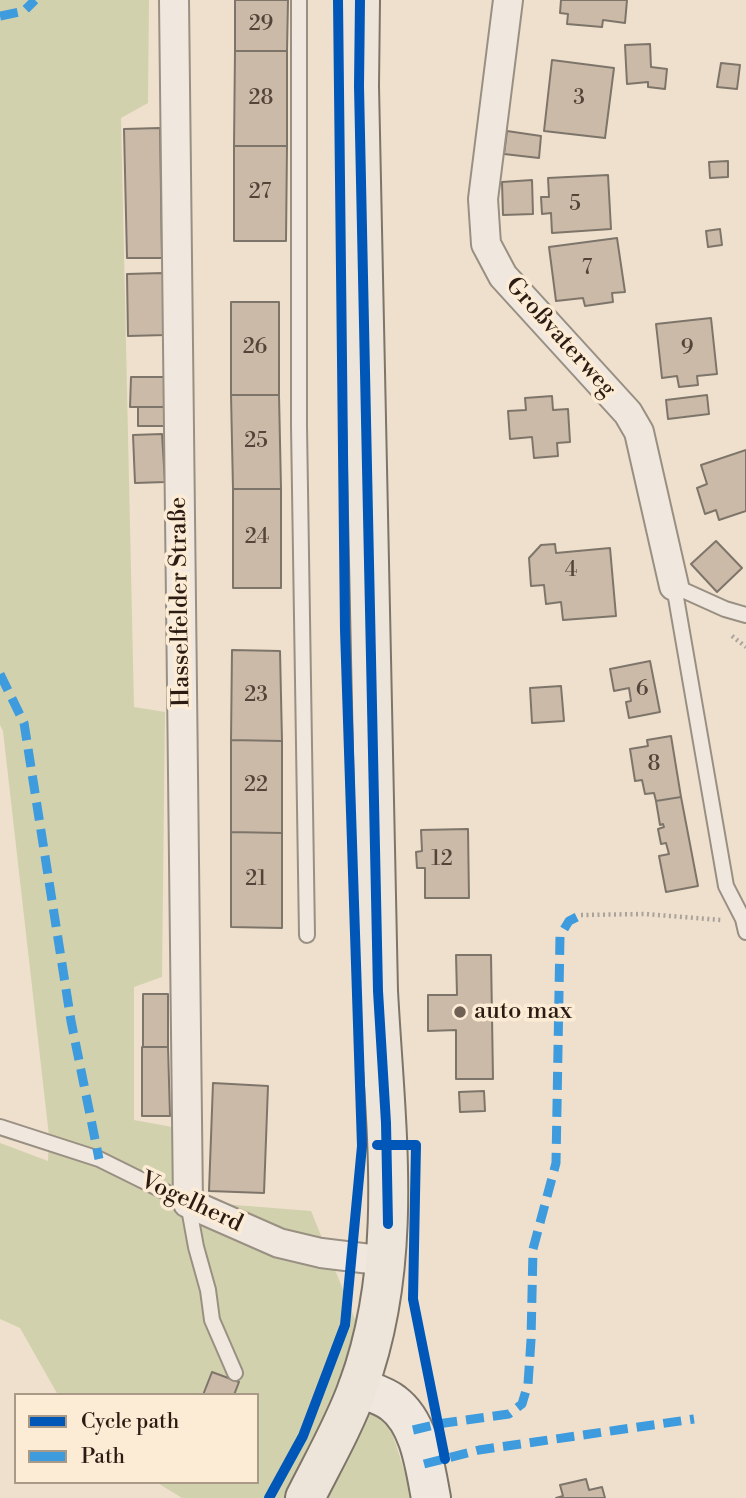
<!DOCTYPE html>
<html>
<head>
<meta charset="utf-8">
<style>
	body { margin:0 }
	#map { position:relative; width:746px; height:1498px; overflow:hidden; background:#eee0cc; font-family:"Libre Bodoni",serif }
	canvas { display:block }
	.legend { position:absolute; left:14px; top:1393px; width:245px; height:91px; box-sizing:border-box; background:#fdecd5; border:2px solid #a99987; margin:0; padding:9px 12px; list-style:none; font-size:21px; color:#2a1c13 }
	.legend li { display:flex; align-items:center; gap:14px; height:35px }
	.legend b { width:35px; border:2px solid #a99987 }
</style>
</head>
<body>
<div id="map">
<canvas width="746" height="1498"></canvas>
<ul class="legend">
<li><b style="height:9px;background:#0057b8"></b>Cycle path</li>
<li><b style="height:9px;background:#3d9bde"></b>Path</li>
</ul>
</div>
<script>
const c = document.querySelector('canvas').getContext('2d');
c.lineJoin = 'round';
function fill(path, color) {
  c.fillStyle = color;
  c.fill(path, 'evenodd');
}
function strokePath(path, color, width, dash) {
  c.strokeStyle = color;
  c.lineWidth = width;
  c.lineCap = dash ? 'butt' : 'round';
  c.setLineDash(dash || []);
  c.stroke(path);
}
function label(font, color, halo, rows, align = 'center') {
  c.font = font + ' "Libre Bodoni",serif';
  c.lineWidth = 7;
  c.setLineDash([]);
  c.textBaseline = 'middle';
  c.strokeStyle = halo;
  c.fillStyle = color;
  for (const [text, x, y, turn = 0] of rows) {
    c.save();
    c.translate(x, y);
    c.rotate((+turn || 0) * Math.PI / 180);
    c.textAlign = isNaN(turn) ? turn : align;
    if (halo) c.strokeText(text, 0, 0);
    c.fillText(text, 0, 0);
    c.restore();
  }
}
fill(new Path2D(`
	M0 0H149L148 103 121 118 134 707 165 712 162 977 134 987V1120L172 1127V1181L210 1203 311 1211 359 1329 413 1498H182L156 1482H257V1395H58L20 1328 0 1319V1143L48 1161 49 1136 3 731 0 725Z`), '#d2d1ad');
const building = new Path2D(`
	M235 0H288L287 51H235Z
	M561 0H627L625 23 603 20 602 27 567 24 568 14 560 13Z
	M650 44 651 67 667 69 665 89 648 87V82L627 84 625 45Z
	M235 51H287V146H234Z
	M552 60 614 68 605 138 544 131Z
	M721 63 740 65 737 89 717 87Z
	M160 128 162 258H127L124 129Z
	M507 131 541 136 539 158 504 154Z
	M234 146H287L286 241H234Z
	M728 161V177L710 178 709 162Z
	M608 175 611 229 552 233 551 213 542 214 541 197H549L548 178Z
	M532 180 533 214 503 215 502 182Z
	M720 229 722 245 708 247 706 231Z
	M617 238 625 292 612 293 613 302 585 306 583 298 556 301 549 247Z
	M164 273 166 335 128 336 127 274Z
	M231 302H279V395H231Z
	M711 318 717 374 697 376 698 385 679 387 677 376 662 378 656 324Z
	M131 377H164V407H130Z
	M231 395H279L281 489H233Z
	M707 395 709 414 668 419 666 400Z
	M552 396 553 410 568 409 570 442 557 443 558 456 534 458 532 437 510 439 508 411 526 410 525 398Z
	M138 407H164V426H138Z
	M162 434 165 482 135 483 133 435Z
	M746 450V511L719 520 716 510 705 514 697 488 707 484 701 465Z
	M233 489H281V588H233Z
	M716 541 742 568 717 592 691 564Z
	M555 544 556 553 610 548 616 616 563 620 561 602 546 604 544 585 531 586 529 558 541 545Z
	M232 650 280 651 282 741 231 740Z
	M650 661 660 712 629 718 626 702 631 701 629 688 614 691 610 669Z
	M561 686 564 721 532 723 530 688Z
	M671 736 681 797 656 801 654 793 645 794 642 780 635 781 630 749 648 746 647 740Z
	M231 740 282 741V833L231 832Z
	M681 797 698 886 666 892 659 856 669 854 666 843 661 844 658 829 664 827 663 824 660 825 656 801Z
	M468 829 469 898H425V868H417L416 852 422 851 421 830Z
	M231 832 282 833V928L231 927Z
	M456 955H491L493 1079H456V1030L428 1031V995H457Z
	M143 994H168V1047H143Z
	M142 1047H168L170 1116H142Z
	M213 1083 268 1086 264 1193 209 1191Z
	M484 1091 485 1111 460 1112 459 1092Z
	M212 1372 239 1382 234 1395H203Z
	M586 1479 589 1490 602 1487 605 1498H556L563 1496 560 1485Z`);
fill(building, '#ccbaa9');
strokePath(building, '#7e756a', 2);
const lane = new Path2D(`
	M299 0V426L307 935
	M674 586 726 886 743 919 746 932
	M674 586 725 609 746 615
	M0 1127 99 1159 188 1203 196 1247 208 1290 212 1320 235 1373`);
const street = new Path2D(`
	M174 0 188 1203 279 1243 321 1253 387 1261
	M508 0 483 199 486 244 503 276 628 413 639 432 674 586`);
const secondary = new Path2D(`
	M358 1387C369 1392 383 1395 393 1403 420 1423 425 1467 431 1498`);
const primary = new Path2D(`
	M305 1498C323 1462 344 1426 358 1387 405 1260 385 1123 378 991L359 86 360 0`);
strokePath(lane, '#999083', 18);
strokePath(street, '#999083', 32);
strokePath(secondary, '#7e756a', 42);
strokePath(primary, '#7e756a', 42);
strokePath(new Path2D(`
	M732 636 746 647
	M581 915 645 914 721 920`), '#aaa39b', 4.5, [2, 3.5]);
strokePath(lane, '#f0e8df', 14);
strokePath(street, '#f0e8df', 28);
strokePath(secondary, '#f0e8df', 38);
strokePath(primary, '#ede5da', 38);
strokePath(new Path2D(`
	M0 16 24 11 35 0
	M0 674 24 723 71 1021 99 1159
	M413 1430 438 1424 509 1414 522 1404 528 1384 531 1340 533 1249 556 1163 560 936 569 921 581 915
	M424 1464 479 1450 694 1419`), '#3d9bde', 9, [18, 9]);
strokePath(new Path2D(`
	M360 0 359 86 378 991 386 1123 388 1224
	M377 1145H416L413 1299 445 1459
	M269 1498 303 1436 345 1325 362 1146 345 630 338 0`), '#0057b8', 10);
for (const [x, y, r, color] of [
	[460,1012,7,"#6f6154"]
]) {
  const dot = new Path2D();
  dot.arc(x, y, r, 0, 2 * Math.PI);
  c.fillStyle = color;
  c.fill(dot);
  strokePath(dot, '#fdecd5', 2.5);
}
label('21px', '#524438', null, [
	["29",261,25],
	["28",261,99],
	["3",579,99],
	["27",260,193],
	["5",575,205],
	["7",587,269],
	["26",255,348],
	["9",687,349],
	["25",256,442],
	["24",257,538],
	["4",571,571],
	["6",642,690],
	["23",256,696],
	["8",654,765],
	["22",256,786],
	["12",442,860],
	["21",256,880]
]);
label('24px', '#2a1c13', '#fdecd5', [
	["Großvaterweg",560,338,48],
	["Hasselfelder Straße",181,602,-91],
	["Vogelherd",191,1203,25]
]);
label('24px', '#2a1c13', '#fdecd5', [
	["auto max",474,1012]
], 'left');
</script>
</body>
</html>
